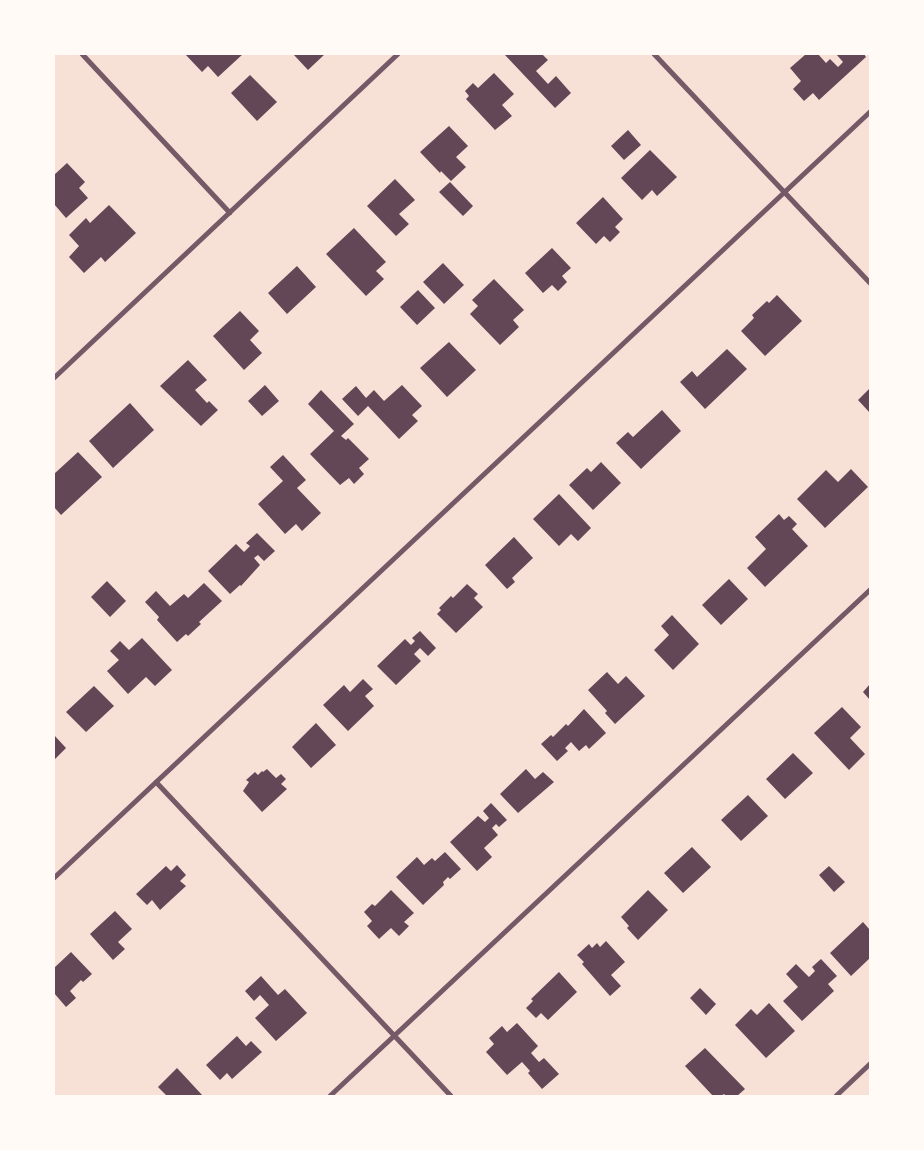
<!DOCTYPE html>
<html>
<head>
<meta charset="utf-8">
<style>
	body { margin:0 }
	#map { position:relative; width:924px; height:1150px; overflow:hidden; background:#f7e1d7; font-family:Poppins,sans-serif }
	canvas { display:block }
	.frame { position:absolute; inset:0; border:55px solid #fffaf5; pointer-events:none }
</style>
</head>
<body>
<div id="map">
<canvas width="924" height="1150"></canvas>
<div class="frame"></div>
</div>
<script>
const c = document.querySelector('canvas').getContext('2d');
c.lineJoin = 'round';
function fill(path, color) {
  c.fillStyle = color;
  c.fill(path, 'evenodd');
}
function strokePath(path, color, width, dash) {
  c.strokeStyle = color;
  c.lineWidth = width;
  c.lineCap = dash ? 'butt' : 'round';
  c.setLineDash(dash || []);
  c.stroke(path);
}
fill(new Path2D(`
	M185 54H243L218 77 208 66 202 72Z
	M293 54H325L308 70Z
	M507 54H542L548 60 536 71 548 84 556 76 571 93 555 108 505 55Z
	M806 54H818L826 63 830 59 838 67 843 62 836 54H864L866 57 819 100 813 93 804 101 793 89 801 81 790 68Z
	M494 73 514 94 502 105 512 116 495 130 466 99 469 96 465 91 473 83 478 88Z
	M250 75 277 102 257 121 231 93Z
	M449 126 468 146 456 157 466 167 451 181 441 171 440 173 420 152Z
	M628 130 641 145 624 160 611 146Z
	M650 150 677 177 657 196 652 190 642 200 621 178Z
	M67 163 85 182 79 188 88 198 66 218 54 204V175Z
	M395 179 415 200 399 214 409 224 396 236 367 206Z
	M450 182 473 206 463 216 439 192Z
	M603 197 623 219 615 227 620 232 610 242 604 236 596 244 576 223Z
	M109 205 136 233 105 262 101 257 84 273 69 257 79 246 69 235 86 218 90 223Z
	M354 228 386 262 376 271 384 279 366 296 326 254Z
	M552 248 571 268 562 276 567 282 558 291 552 285 543 293 525 273Z
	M443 263 464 285 444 304 423 282Z
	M297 266 316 287 287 314 268 293Z
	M494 279 524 310 513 320 519 327 500 345 470 314 478 306 472 300Z
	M418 290 435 308 417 325 400 307Z
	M777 295 802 321 765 356 741 331 754 318 752 315 767 301 769 303Z
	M240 311 259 331 250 340 262 353 244 370 213 336Z
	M449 342 476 370 447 397 420 368Z
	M727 349 747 369 705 409 680 382 692 371 697 377Z
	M188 360 207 380 195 390 207 403 209 401 218 410 201 426 160 386Z
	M265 385 279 401 262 416 248 401Z
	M402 385 422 406 412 415 418 421 399 439 368 406 358 416 342 399 356 386 366 398 374 390 384 401Z
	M870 388V413L858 400Z
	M321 390 354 424 341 436 346 440 348 438 369 459 359 468 364 474 354 484 349 478 340 485 310 454 334 431 308 404Z
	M130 403 154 430 113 468 89 441Z
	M662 410 681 431 641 469 616 443 628 432 633 437Z
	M78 452 102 477 61 515 54 507V474Z
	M283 455 306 480 297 488 321 513 302 531 296 524 285 534 258 504 283 481 270 467Z
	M601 462 621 483 593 510 569 485 587 468 591 472Z
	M851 469 868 487 825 528 797 499 826 470 838 482Z
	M559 494 591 528 578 541 571 534 559 546 533 519Z
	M779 514 784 520 789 516 797 524 792 529 808 546 765 587 747 568 766 549 755 537Z
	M257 533 275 551 264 561 258 555 254 558 260 565 241 586 240 585 230 594 208 571 236 544 244 552 250 546 246 543Z
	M514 537 533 558 512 578 515 582 507 589 485 565Z
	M729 579 748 599 721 625 702 605Z
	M107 581 126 601 110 617 91 597Z
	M204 583 222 601 199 622 201 624 188 636 186 634 177 642 157 620 159 617 145 602 156 591 170 606 184 594 188 598Z
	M467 584 478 594 474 598 483 607 456 633 437 614 441 610 439 608 451 596 453 598Z
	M672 615 699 644 673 670 654 650 669 635 661 626Z
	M420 631 436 648 428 656 420 648 414 654 421 661 396 685 377 666 405 639 411 645 415 641 412 638Z
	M142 638 172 670 155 686 146 677 128 694 107 671 119 660 110 651 120 641 129 650Z
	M607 672 618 684 626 676 645 696 615 724 605 713 607 711 588 690Z
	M363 679 373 689 365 696 374 706 348 731 323 705 344 685 350 692Z
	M870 684V700L863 692Z
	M94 686 114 706 86 732 66 712Z
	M842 707 861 727 850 738 865 754 849 770 814 733Z
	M584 709 606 733 589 749 586 745 579 751 571 742 565 748 568 751 557 761 541 744 551 735 553 737 566 724 568 726Z
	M316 723 336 745 311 768 292 747Z
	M54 735 66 748 54 760Z
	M793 753 813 773 785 799 766 779Z
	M267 769 276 778 281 774 286 779 281 784 287 789 262 812 243 791 249 782 246 780 255 772 258 775 262 771 263 772Z
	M526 769 535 779 543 772 554 782 518 813 500 794Z
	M748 795 768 816 741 841 721 820Z
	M491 803 507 820 499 827 496 824 492 828 498 835 484 848 492 857 477 871 450 842 478 816 485 822 489 818 483 811Z
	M692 847 711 867 683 893 664 873Z
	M445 852 461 869 450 879 448 877 443 882 444 885 423 905 396 877 417 857 424 865 432 858 435 861Z
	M177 865 186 875 180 881 186 886 160 910 152 900 147 905 136 894 166 866 171 871Z
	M829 866 845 882 834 892 819 875Z
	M391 890 414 913 404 922 409 926 399 936 391 928 379 939 367 926 372 921 364 912 372 904 375 906Z
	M648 890 668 910 638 940 627 928 629 926 621 917Z
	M115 911 132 929 118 942 125 949 113 960 90 934Z
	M863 922 870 930V958L851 976 830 953Z
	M606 941 625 962 611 975 621 986 610 996 582 964 584 962 577 955 589 944 592 948 597 943 600 947Z
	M71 952 92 974 83 982 81 980 70 991 76 998 66 1007 54 993V968Z
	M821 959 837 976 828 984 834 991 802 1021 783 1001 798 987 786 974 796 964 809 977 815 971 812 967Z
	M559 972 577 992 548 1020 541 1013 536 1018 526 1008 533 1001 531 999Z
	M261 976 278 995 285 989 307 1013 276 1041 255 1018 269 1005 260 995 254 1001 245 991Z
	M700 988 716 1004 706 1015 690 998Z
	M769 1003 795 1031 766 1058 735 1025 751 1009 757 1015Z
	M517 1023 538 1046 531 1053 539 1062 544 1058 559 1074 542 1089 528 1073 530 1071 522 1062 507 1075 486 1052 494 1044 489 1038 502 1026 507 1032Z
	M237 1036 246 1046 251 1041 262 1052 232 1079 227 1073 220 1080 206 1065Z
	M705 1048 745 1089 737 1096H726L724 1094 721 1096H713L685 1066Z
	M177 1068 203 1096H167L158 1087Z`), '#644757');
strokePath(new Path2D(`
	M82 54 230 213
	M654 54 870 283
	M54 378 398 54
	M156 782 451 1096
	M54 878 870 112
	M330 1096 870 590
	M836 1096 870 1064`), '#755966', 5);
</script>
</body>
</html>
